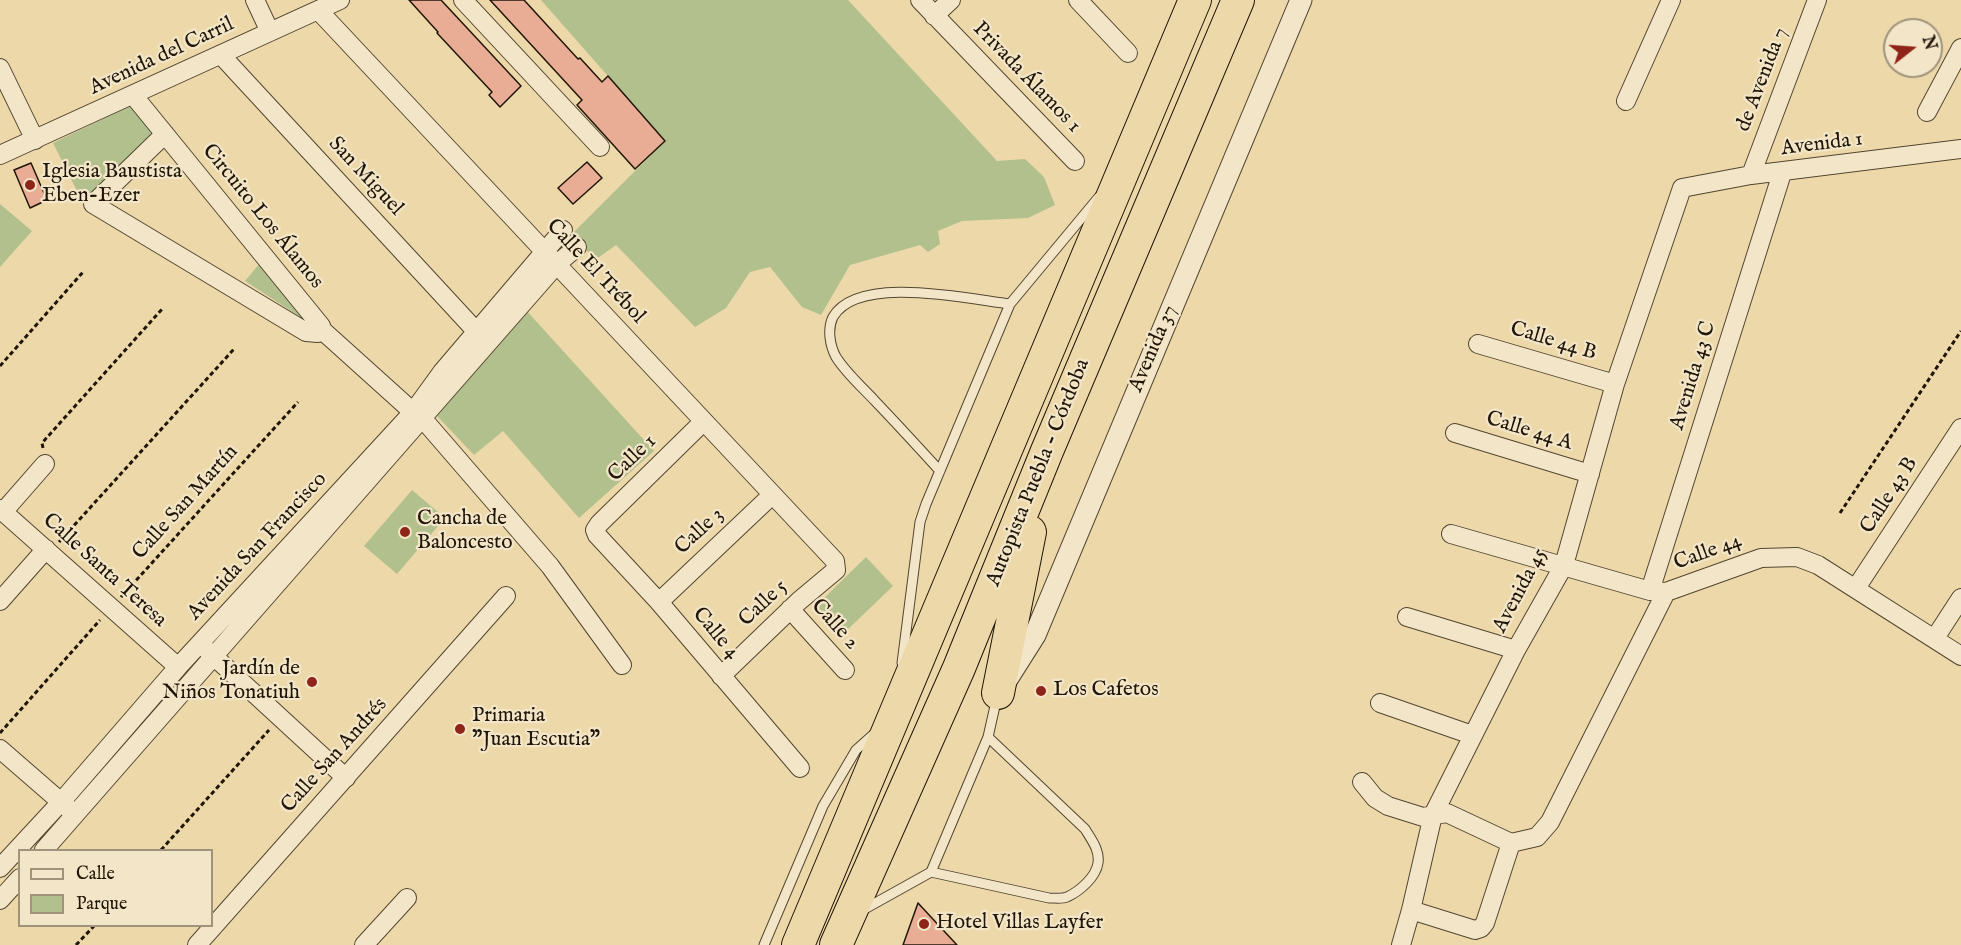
<!DOCTYPE html>
<html>
<head>
<meta charset="utf-8">
<style>
	body { margin:0 }
	#map { position:relative; width:1961px; height:945px; overflow:hidden; background:#edd8aa; font-family:"IM FELL English",serif }
	canvas { display:block }
	.legend { position:absolute; left:18px; top:849px; width:195px; height:78px; box-sizing:border-box; background:#f3e6c8; border:2px solid #9f937b; margin:0; padding:8px 10px; list-style:none; font-size:18px; color:#201608 }
	.legend li { display:flex; align-items:center; gap:12px; height:30px }
	.legend b { width:30px; border:2px solid #9f937b }
	.north { position:absolute; left:1883px; top:18px; width:60px; height:60px; box-sizing:border-box; background:#f3e6c8; border:2px solid #9f937b; border-radius:50%; rotate:73deg; font-size:16px; font-weight:700; line-height:24px; text-align:center; color:#201608 }
	.north::after { content:''; display:block; margin:auto; width:21px; height:27px; background:#8f2418; clip-path:polygon(50% 0,100% 100%,50% 72%,0 100%) }
</style>
</head>
<body>
<div id="map">
<canvas width="1961" height="945"></canvas>
<ul class="legend">
<li><b style="height:8px;background:#f3e6c8"></b>Calle</li>
<li><b style="height:16px;background:#b2c08e"></b>Parque</li>
</ul>
<div class="north">N</div>
</div>
<script>
const c = document.querySelector('canvas').getContext('2d');
c.lineJoin = 'round';
function fill(path, color) {
  c.fillStyle = color;
  c.fill(path, 'evenodd');
}
function strokePath(path, color, width, dash) {
  c.strokeStyle = color;
  c.lineWidth = width;
  c.lineCap = dash ? 'butt' : 'round';
  c.setLineDash(dash || []);
  c.stroke(path);
}
function label(font, color, halo, rows, align = 'center') {
  c.font = font + ' "IM FELL English",serif';
  c.lineWidth = 4.5;
  c.setLineDash([]);
  c.textBaseline = 'middle';
  c.strokeStyle = halo;
  c.fillStyle = color;
  for (const [text, x, y, turn = 0] of rows) {
    c.save();
    c.translate(x, y);
    c.rotate((+turn || 0) * Math.PI / 180);
    c.textAlign = isNaN(turn) ? turn : align;
    if (halo) c.strokeText(text, 0, 0);
    c.fillText(text, 0, 0);
    c.restore();
  }
}
fill(new Path2D(`
	M541 0H848L997 161 1025 159 1044 177 1055 205 1028 218 962 221 938 231 940 244 928 252 920 245 850 265 821 315 802 307 770 267 750 272 726 308 695 327 616 245 595 260 572 234 665 141Z
	M132 105 156 134 83 203 53 143Z
	M0 204 32 231 0 267Z
	M260 263 305 320 245 281Z
	M525 309 654 451 579 518 503 431 474 455 437 416Z
	M412 490 445 518 397 574 364 546Z
	M866 557 893 586 843 634 816 606Z`), '#b2c08e');
const building = new Path2D(`
	M409 0H441L521 86 500 107 489 95 492 92 437 33 438 32Z
	M490 0H524L578 59 580 58 602 82 608 76 665 141 635 169 577 105 582 100Z
	M587 162 602 178 573 204 558 188Z
	M31 163 47 200 30 208 14 170Z
	M918 903 957 945H903Z`);
fill(building, '#e9ac94');
strokePath(building, '#201608', 1.5);
const service = new Path2D(`
	M940 471C919 448 897 424 875 401 862 387 846 373 836 357 830 346 827 329 833 317 858 274 968 299 1010 304
	M902 663 920 522 926 504 1010 304 1099 197
	M931 872 1049 898C1055 898 1062 899 1067 897 1080 891 1096 877 1098 863 1100 850 1091 839 1085 829L988 737
	M861 911 931 872 988 737 997 697
	M764 945 823 806 856 750 875 733`);
const minor = new Path2D(`
	M255 0 270 32
	M463 0 600 147
	M920 0 1075 161
	M1078 0 1128 53
	M318 10 835 561 836 570 799 601 721 676
	M934 16 951 0
	M221 55 476 331
	M0 68 35 140
	M133 95 321 326 322 330 413 412
	M1626 101 1671 0
	M1927 112 1961 48
	M165 134 93 204 306 332 318 333 322 330
	M0 155 340 0
	M1751 175 1817 0
	M1478 344 1615 384
	M423 419 550 566 622 665
	M703 422 599 524 595 530 597 535 659 602 800 768
	M1455 433 1590 474
	M0 509 178 667
	M3 512 45 464
	M1451 534 1650 591 1666 592 1761 558 1797 557 1818 565 1961 656
	M1856 588 1961 428
	M1650 591 1782 173
	M0 601 46 549
	M659 602 772 495
	M790 609 845 670
	M1407 617 1516 650
	M1935 638 1961 598
	M208 651 346 778
	M1380 703 1472 735
	M0 749 69 809
	M1362 782 1375 798 1388 806 1423 817 1447 813 1511 843
	M1511 843 1537 837 1550 822 1666 592
	M44 850 557 264 577 247
	M0 868 61 802 178 667 413 412 442 372 563 230
	M0 900 20 878
	M1411 910 1475 930 1481 928 1485 923 1511 843
	M197 945 506 596
	M364 945 407 898
	M1401 945 1411 910 1433 815 1516 650 1564 565 1615 384 1682 188 1751 175 1961 149`);
const tertiary = new Path2D(`
	M1004 684 1035 635 1301 0`);
const motorway = new Path2D(`
	M998 693 1030 532
	M798 945 1195 0
	M836 945 959 668 1047 451 1238 0`);
strokePath(service, '#534630', 11);
strokePath(minor, '#534630', 20);
strokePath(tertiary, '#534630', 23);
strokePath(motorway, '#201608', 34);
strokePath(new Path2D(`
	M0 366 83 272
	M43 448 42 443 163 308
	M1840 513 1961 331
	M59 542 234 349
	M121 597 298 402
	M0 733 100 620
	M161 850 269 730
	M76 945 94 926`), '#201608', 3, [4.5, 3]);
strokePath(service, '#f3e6c8', 9);
strokePath(minor, '#f3e6c8', 18);
strokePath(tertiary, '#f3e6c8', 21);
strokePath(motorway, '#edd8aa', 32);
for (const [x, y, r, color] of [
	[30,185,6,"#8f2418"],
	[405,532,6,"#8f2418"],
	[312,682,6,"#8f2418"],
	[1041,691,6,"#8f2418"],
	[460,729,6,"#8f2418"],
	[924,924,6,"#8f2418"]
]) {
  const dot = new Path2D();
  dot.arc(x, y, r, 0, 2 * Math.PI);
  c.fillStyle = color;
  c.fill(dot);
  strokePath(dot, '#f3e6c8', 2);
}
label('21px', '#201608', '#f3e6c8', [
	["Avenida del Carril",162,57,-25],
	["Privada Álamos 1",1026,78,46],
	["de Avenida 7",1763,80,-69],
	["Avenida 1",1822,145,-7],
	["San Miguel",365,177,47],
	["Circuito Los Álamos",262,217,51],
	["Calle El Trébol",595,272,47],
	["Calle 44 B",1553,342,17],
	["Avenida 37",1154,349,-67],
	["Avenida 43 C",1694,376,-73],
	["Calle 44 A",1529,432,17],
	["Calle 1",633,459,-44],
	["Autopista Puebla - Córdoba",1039,473,-68],
	["Calle 43 B",1890,496,-57],
	["Calle San Martín",186,503,-48],
	["Calle 3",700,532,-43],
	["Avenida San Francisco",258,547,-47],
	["Calle 44",1708,553,-20],
	["Calle Santa Teresa",104,571,42],
	["Avenida 45",1521,591,-62],
	["Calle 5",764,604,-43],
	["Calle 2",834,625,48],
	["Calle 4",715,634,50],
	["Calle San Andrés",335,756,-48]
]);
label('21px', '#201608', '#f3e6c8', [
	["Iglesia Baustista",42,173],
	["Eben-Ezer",42,197],
	["Cancha de",417,520],
	["Baloncesto",417,544],
	["Jardín de",300,670,"right"],
	["Niños Tonatiuh",300,694,"right"],
	["Los Cafetos",1053,691],
	["Primaria",472,717],
	["\"Juan Escutia\"",472,741],
	["Hotel Villas Layfer",936,924]
], 'left');
</script>
</body>
</html>
